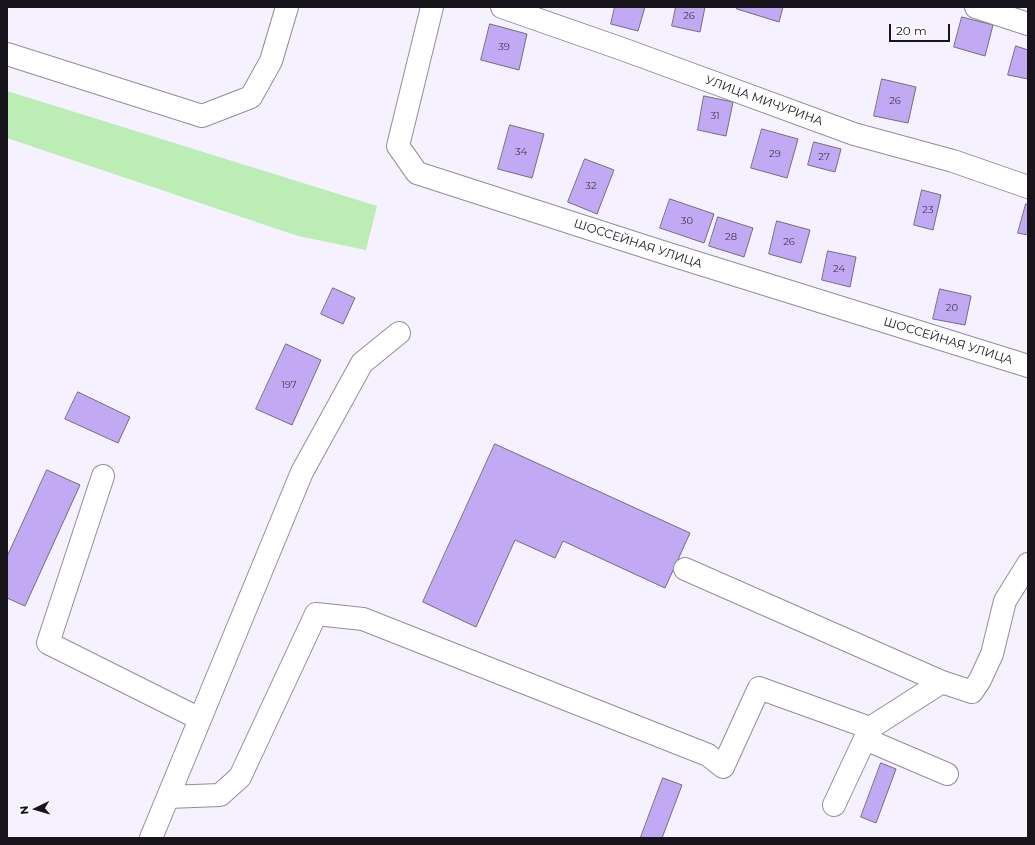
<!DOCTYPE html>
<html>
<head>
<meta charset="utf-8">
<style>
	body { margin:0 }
	#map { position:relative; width:1035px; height:845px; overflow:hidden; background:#f6f1ff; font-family:Montserrat,sans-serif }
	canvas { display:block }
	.frame { position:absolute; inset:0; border:8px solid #17151b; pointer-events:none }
	.north { position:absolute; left:16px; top:789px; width:40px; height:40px; -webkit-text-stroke:3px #fff; paint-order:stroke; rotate:265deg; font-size:11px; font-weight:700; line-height:16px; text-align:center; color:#17151b }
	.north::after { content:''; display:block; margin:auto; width:14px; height:18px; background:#17151b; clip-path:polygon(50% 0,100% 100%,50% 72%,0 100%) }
	.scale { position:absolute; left:889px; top:24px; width:61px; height:18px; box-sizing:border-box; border:2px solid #17151b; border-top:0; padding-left:5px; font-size:12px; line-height:14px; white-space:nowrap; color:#17151b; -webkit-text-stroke:3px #fff; paint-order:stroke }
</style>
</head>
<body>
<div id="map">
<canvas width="1035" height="845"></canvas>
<div class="frame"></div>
<div class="north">N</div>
<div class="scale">20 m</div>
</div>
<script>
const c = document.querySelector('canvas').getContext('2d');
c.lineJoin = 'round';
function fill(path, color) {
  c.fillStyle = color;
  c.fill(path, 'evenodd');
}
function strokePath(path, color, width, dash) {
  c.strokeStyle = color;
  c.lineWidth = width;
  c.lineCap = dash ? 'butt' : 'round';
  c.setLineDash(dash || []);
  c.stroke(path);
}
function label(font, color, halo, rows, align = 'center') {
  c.font = font + ' Montserrat,sans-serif';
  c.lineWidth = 3;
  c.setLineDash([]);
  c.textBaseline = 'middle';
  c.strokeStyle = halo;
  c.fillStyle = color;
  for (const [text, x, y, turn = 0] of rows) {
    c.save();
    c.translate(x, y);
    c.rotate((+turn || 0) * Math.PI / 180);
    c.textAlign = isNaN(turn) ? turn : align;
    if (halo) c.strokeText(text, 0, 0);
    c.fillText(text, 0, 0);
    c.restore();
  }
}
fill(new Path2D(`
	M7 91 377 206 366 250 298 236 7 138Z`), '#bcedb5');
const building = new Path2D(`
	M615 7H645L638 31 611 24Z
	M676 7H705L700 32 672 26Z
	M737 7H783L779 22 737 9Z
	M962 17 993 25 985 56 954 47Z
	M490 24 527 34 519 70 481 60Z
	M1016 46 1028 50V79L1008 75Z
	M882 79 916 87 908 123 874 116Z
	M704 96 733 102 726 136 698 130Z
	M510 125 544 134 532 178 498 169Z
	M762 129 798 139 787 178 751 168Z
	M814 142 841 149 835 172 808 165Z
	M585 159 614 170 597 214 568 202Z
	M922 190 941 195 933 230 914 225Z
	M670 199 714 214 704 243 660 228Z
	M1026 204 1028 205V235L1018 233Z
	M718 217 753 228 744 257 709 246Z
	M777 221 810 230 801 263 769 254Z
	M828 251 856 257 850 287 822 280Z
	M333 288 355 298 343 324 321 314Z
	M940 289 971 296 965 325 933 319Z
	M286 344 321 360 292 425 256 409Z
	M78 392 130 417 118 443 65 419Z
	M495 444 690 533 665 588 563 541 555 558 515 540 476 627 423 602Z
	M47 470 80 485 25 606 7 598V557Z
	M881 763 896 769 876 823 861 817Z
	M663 778 682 785 662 838H644L641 837Z`);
fill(building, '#c1a9f4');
strokePath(building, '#716d7c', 1);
const minor = new Path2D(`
	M432 7 398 146 417 173 659 251 1028 366
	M502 7 625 50 854 134 953 161 1028 187
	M976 7 1028 24
	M7 54 202 116 251 97 271 61 287 7
	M103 476 48 643 200 719
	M685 569 942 682
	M865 739 947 774
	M168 797 220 795 240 777 316 614 363 619 708 755 723 767 759 688 870 728 942 682 972 692 980 680 992 654 1005 601 1028 564
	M834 805 870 728
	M151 838 302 472 362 363 399 333`);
strokePath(minor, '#928d9c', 24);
strokePath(minor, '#fff', 22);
label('10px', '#423a51', null, [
	["26",689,16],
	["39",504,47],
	["26",895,101],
	["31",715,116],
	["34",521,152],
	["29",775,154],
	["27",824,157],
	["32",591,186],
	["23",928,210],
	["30",687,221],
	["28",731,237],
	["26",789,242],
	["24",839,269],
	["20",952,308],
	["197",289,385]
]);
label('12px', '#17151b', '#fff', [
	["УЛИЦА МИЧУРИНА",764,101,20],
	["ШОССЕЙНАЯ УЛИЦА",638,244,18],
	["ШОССЕЙНАЯ УЛИЦА",948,341,17]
]);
</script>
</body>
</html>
